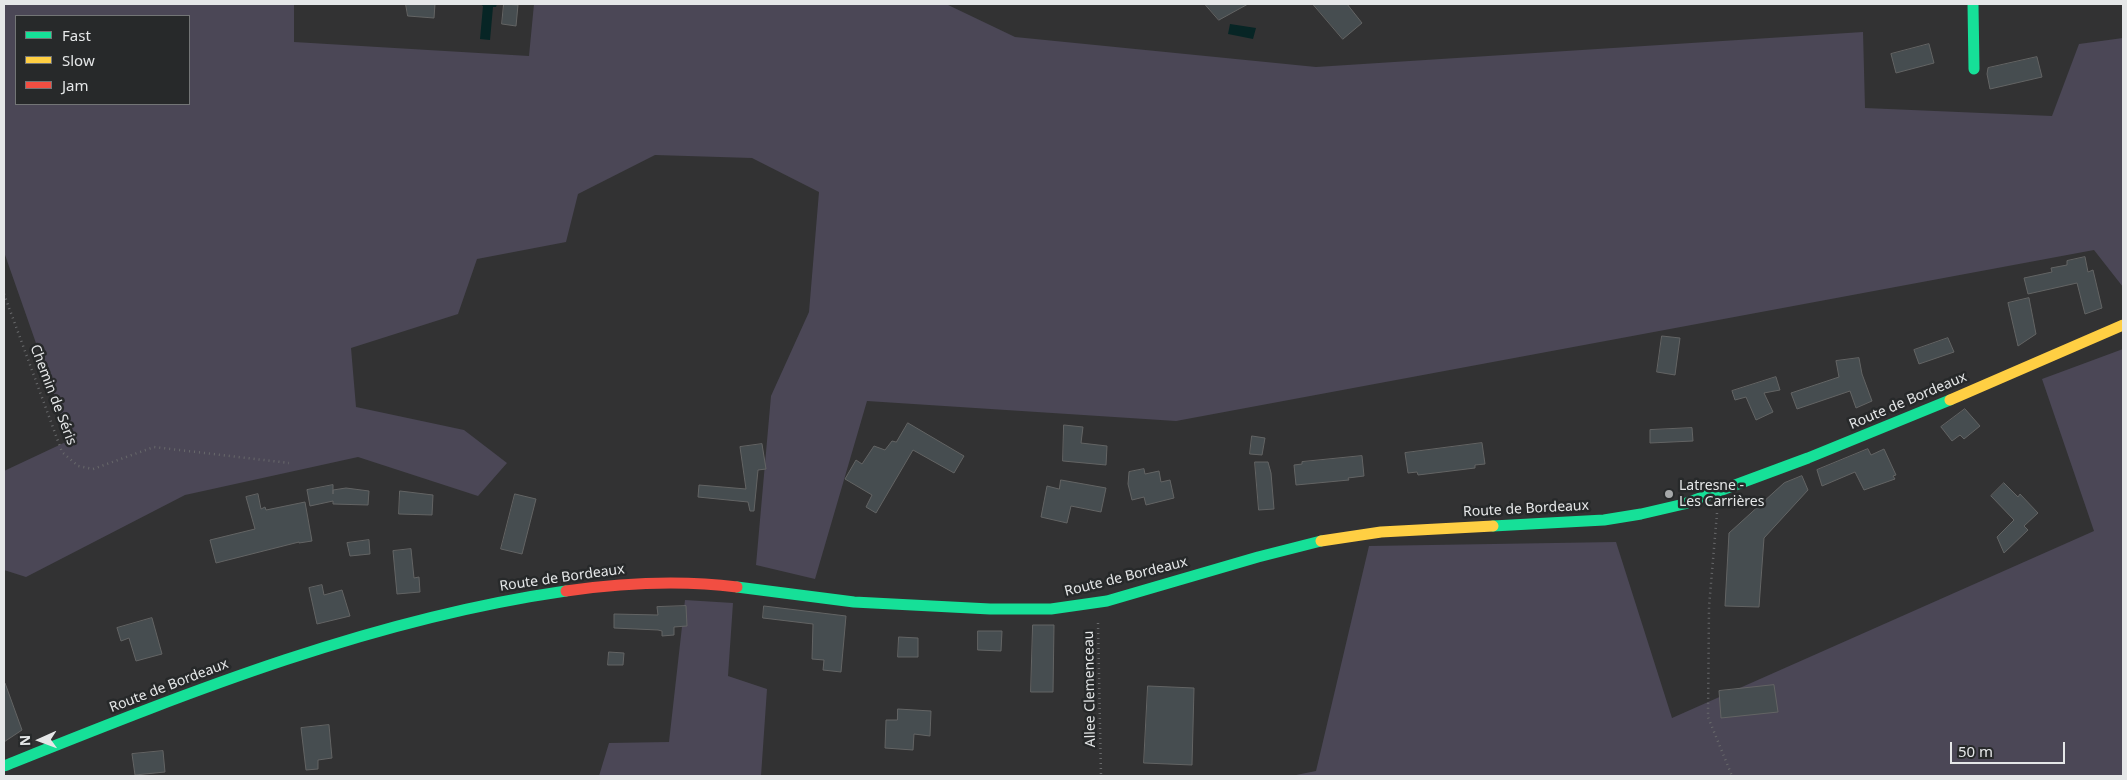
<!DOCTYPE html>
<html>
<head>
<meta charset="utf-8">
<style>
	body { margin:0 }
	#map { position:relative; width:2127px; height:780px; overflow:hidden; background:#323233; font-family:"Noto Sans",sans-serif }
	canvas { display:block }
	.frame { position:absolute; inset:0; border:5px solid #e5e7e8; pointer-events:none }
	.legend { position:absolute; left:15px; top:15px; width:175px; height:90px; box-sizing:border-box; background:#27292a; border:1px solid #737576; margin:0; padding:6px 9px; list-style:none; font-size:15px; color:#e5e7e8 }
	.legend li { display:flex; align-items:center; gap:10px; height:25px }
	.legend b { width:25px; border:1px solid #737576 }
	.north { position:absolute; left:15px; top:715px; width:50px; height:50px; -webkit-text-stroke:4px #27292a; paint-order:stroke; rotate:268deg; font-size:14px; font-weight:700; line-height:20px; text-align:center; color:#e5e7e8 }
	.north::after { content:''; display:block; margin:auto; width:18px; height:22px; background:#e5e7e8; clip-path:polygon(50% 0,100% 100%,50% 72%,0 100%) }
	.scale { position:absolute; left:1950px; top:742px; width:115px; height:22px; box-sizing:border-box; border:2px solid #e5e7e8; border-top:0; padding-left:6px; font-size:15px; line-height:18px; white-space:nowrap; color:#e5e7e8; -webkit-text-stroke:4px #27292a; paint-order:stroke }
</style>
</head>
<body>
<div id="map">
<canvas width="2127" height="780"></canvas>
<div class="frame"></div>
<ul class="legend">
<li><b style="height:6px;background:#16e098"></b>Fast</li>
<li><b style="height:6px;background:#ffcf43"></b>Slow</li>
<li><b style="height:6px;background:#f24e42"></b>Jam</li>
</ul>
<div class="north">N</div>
<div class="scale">50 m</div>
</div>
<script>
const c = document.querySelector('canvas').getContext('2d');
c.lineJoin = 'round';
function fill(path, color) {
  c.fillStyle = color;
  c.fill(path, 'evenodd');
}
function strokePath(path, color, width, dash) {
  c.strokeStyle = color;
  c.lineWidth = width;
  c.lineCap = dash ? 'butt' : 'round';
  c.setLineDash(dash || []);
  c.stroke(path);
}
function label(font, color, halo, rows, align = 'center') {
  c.font = font + ' "Noto Sans",sans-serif';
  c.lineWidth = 5;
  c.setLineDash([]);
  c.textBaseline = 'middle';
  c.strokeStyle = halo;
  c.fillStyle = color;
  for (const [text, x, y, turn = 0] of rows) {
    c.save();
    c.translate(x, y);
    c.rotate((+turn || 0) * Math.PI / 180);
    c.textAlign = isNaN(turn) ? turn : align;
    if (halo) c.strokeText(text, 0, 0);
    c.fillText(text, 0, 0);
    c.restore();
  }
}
fill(new Path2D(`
	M4 4H294V42L529 56 534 4H946L1015 37 1316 67 1863 32 1865 108 2052 116 2079 44 2123 38V287L2094 250 1176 421 867 401 815 579 756 565 771 396 809 312 819 192 752 158 655 155 578 194 566 242 477 259 458 314 351 348 356 407 464 430 507 463 478 496 358 457 185 495 26 577 4 570V471L70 440 4 252ZM16 16H189V104H16Z
	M2123 349V776H1291L1316 771 1369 546 1616 542 1672 718 2094 531 2042 379Z
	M685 600 733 603 728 676 767 689 761 776H599L609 743 669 742Z`), '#4b4756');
fill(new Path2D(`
	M480 4H497L496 7H493L490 40 480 39 483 6Z
	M1230 24 1256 28 1253 39 1228 34Z`), '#072525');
const building = new Path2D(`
	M406 4H435L434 18 408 16Z
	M504 4 518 5 516 26 502 24Z
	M1205 4H1248L1219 20Z
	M1313 4H1347L1362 23 1343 39Z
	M1929 44 1934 63 1896 73 1891 54Z
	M2037 57 2042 77 1990 89 1987 74 1988 68Z
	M2085 257 2088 272 2093 270 2102 308 2085 314 2077 283 2028 294 2024 278 2052 272 2051 268 2067 265V261Z
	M2029 298 2036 334 2018 346 2008 303Z
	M1662 336 1680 338 1675 375 1657 372Z
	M1948 338 1954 352 1919 364 1914 350Z
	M1859 358 1862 374 1872 401 1856 408 1850 391 1797 409 1791 393 1839 377 1836 361Z
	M1776 377 1780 390 1764 393 1773 412 1756 420 1746 397 1735 400 1732 391Z
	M1965 409 1980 426 1964 439 1960 435 1952 441 1941 427Z
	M908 423 964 456 954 473 913 450 876 513 866 507 872 495 845 479 856 460 862 464 874 446 885 450 892 441 896 442Z
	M1064 425 1083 427 1081 443 1107 446 1106 465 1063 461Z
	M1692 428 1693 441 1650 443V430Z
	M1252 436 1265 438 1262 455 1250 454Z
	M1482 443 1485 464 1475 465V468L1418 475 1417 472 1408 473 1405 453Z
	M762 444 766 469 758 470 754 511H750L748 502 698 497 699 485 746 489 740 447Z
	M1868 449 1871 455 1884 449 1896 475 1893 476 1895 479 1864 490 1855 472 1822 486 1817 470Z
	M1362 456 1364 476 1348 478 1349 480 1296 485 1294 465 1302 464V462Z
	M1255 462H1268L1271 473 1274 509 1259 510Z
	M1144 469 1145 474 1159 471 1161 482 1170 480 1174 498 1146 505 1144 497 1132 500 1128 484 1129 472Z
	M1802 476 1808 490 1764 538 1759 607 1725 606 1729 533 1784 483Z
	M1061 480 1106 488 1101 512 1071 506 1067 523 1041 517 1047 486 1059 489Z
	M2004 483 2018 497 2020 494 2038 513 2024 526 2028 530 2004 553 1997 537 2014 520 1991 496Z
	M333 485V494V490L346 488 369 491 368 505 333 504V501L310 506 307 490Z
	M400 491 433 495 432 515 399 514Z
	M258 494 261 509 265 507 266 510 305 502 312 541 299 543V542L216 563 210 540 255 529 246 497Z
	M515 494 536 499 522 554 501 549Z
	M369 540 370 554 350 556 347 543Z
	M411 549 414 578 419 577 420 592 397 594 393 551Z
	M322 585 324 595 342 590 350 616 317 624 309 588Z
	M686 606 687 626 674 627V635L662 636V631L658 630 614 628V614L658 615 657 607Z
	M764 606 846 616 841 672 823 670 824 660 812 659 813 624 763 618Z
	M152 618 162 654 136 661 129 638 121 641 117 628Z
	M1033 625H1054L1053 692H1031Z
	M978 631H1002L1001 651 978 650Z
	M899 637 918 638V657H898Z
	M609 652 624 653 623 665H608Z
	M4 683H5L22 730 4 742Z
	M1774 685 1778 712 1721 718 1719 691Z
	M1148 686 1194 688 1192 765 1144 763Z
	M898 709 931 711 930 736 914 734 913 750 885 748 886 720H897Z
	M329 725 332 758 318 760V769L306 770 301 728Z
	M163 751 165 772 135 775 132 754Z`);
fill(building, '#464d50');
strokePath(building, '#636464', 1);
strokePath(new Path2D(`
	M4 294 62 452 78 466 93 469 154 447 289 463
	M1717 513 1709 607 1708 717 1732 776
	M1098 623 1101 776`), '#68696b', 2.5, [1, 4]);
strokePath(new Path2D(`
	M1973 4 1974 69
	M1493 526 1604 520 1641 514 1684 504 1808 458 1950 400
	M737 587 854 602 990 609H1051L1107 601 1258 557 1321 541
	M4 766C187 693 370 619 566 591`), '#16e098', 11);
strokePath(new Path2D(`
	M1950 400 2123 325
	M1321 541 1381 532 1493 526`), '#ffcf43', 11);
strokePath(new Path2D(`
	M566 591C622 583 681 580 737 587`), '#f24e42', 11);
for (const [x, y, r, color] of [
	[1669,494,5,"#a6a8a9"]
]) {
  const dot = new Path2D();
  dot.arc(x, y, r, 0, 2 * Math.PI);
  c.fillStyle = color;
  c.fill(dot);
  strokePath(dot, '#27292a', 2);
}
label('14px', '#e5e7e8', '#27292a', [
	["Chemin de Séris",53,395,69],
	["Route de Bordeaux",1908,401,-23],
	["Route de Bordeaux",1526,509,-3],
	["Route de Bordeaux",1126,577,-14],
	["Route de Bordeaux",562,578,-8],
	["Route de Bordeaux",169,686,-21],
	["Allee Clemenceau",1090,689,-91]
]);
label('14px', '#e5e7e8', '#27292a', [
	["Latresne -",1679,486],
	["Les Carrières",1679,502]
], 'left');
</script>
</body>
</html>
